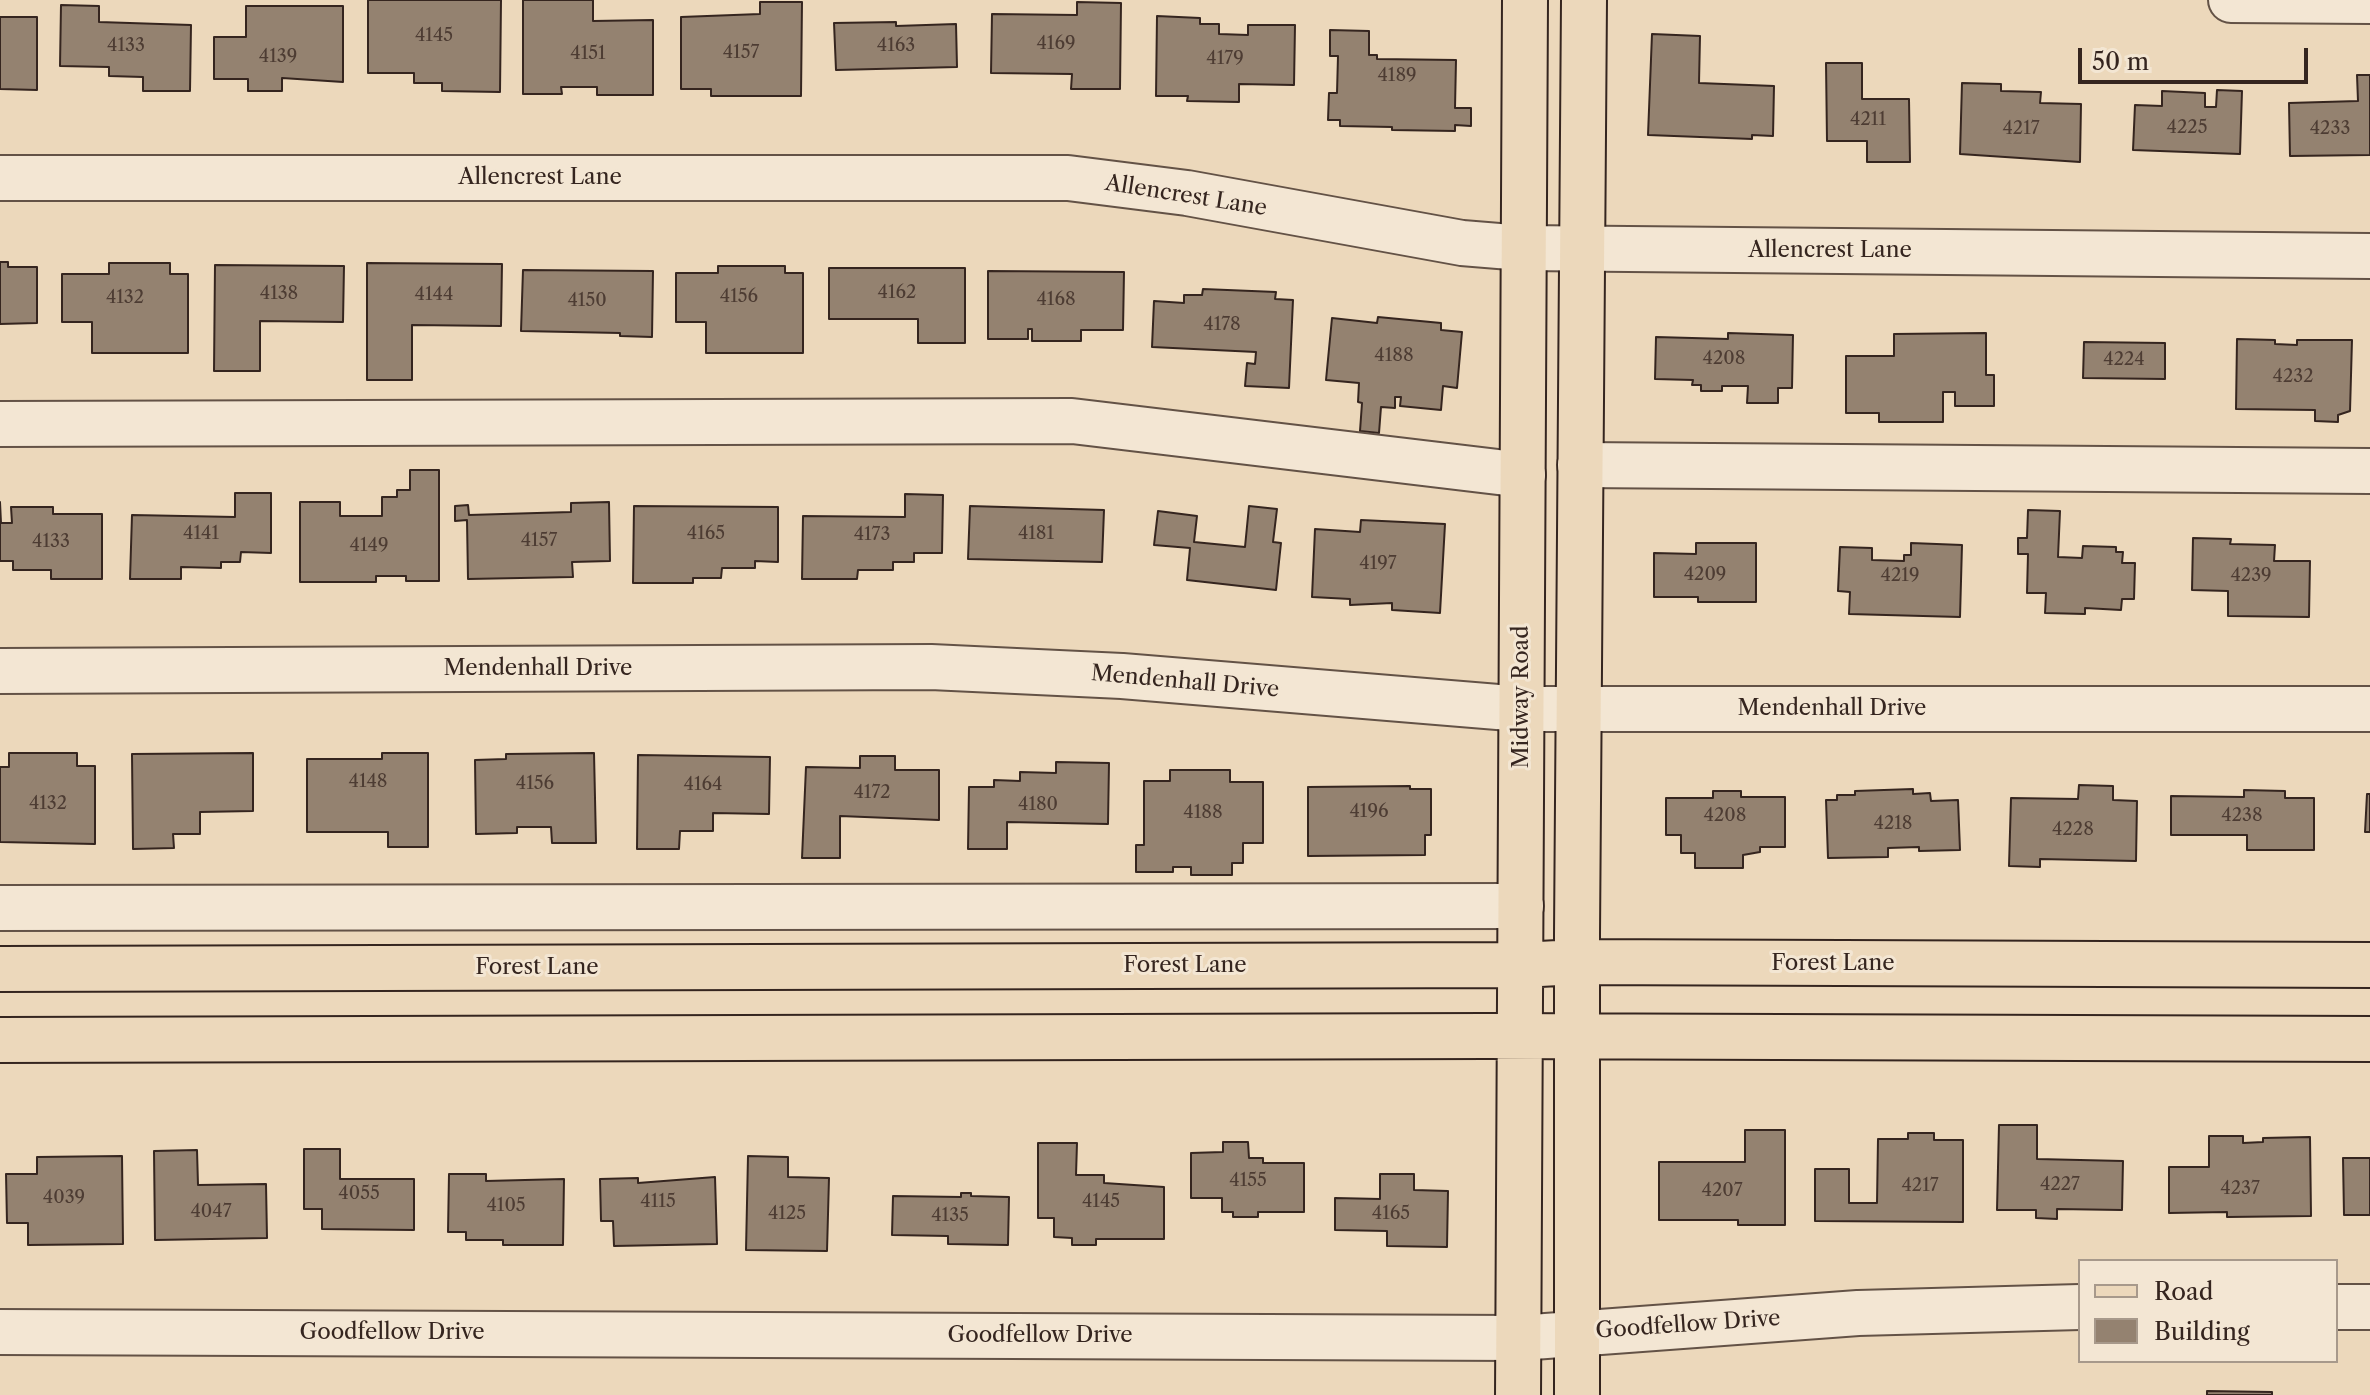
<!DOCTYPE html>
<html>
<head>
<meta charset="utf-8">
<style>
	body { margin:0 }
	#map { position:relative; width:2370px; height:1395px; overflow:hidden; background:#ecd8bb; font-family:"Libre Caslon Text",serif }
	canvas { display:block }
	.legend { position:absolute; left:2078px; top:1259px; width:260px; height:104px; box-sizing:border-box; background:#f3e6d3; border:2px solid #a7998b; margin:0; padding:10px 14px; list-style:none; font-size:24px; color:#35251f }
	.legend li { display:flex; align-items:center; gap:16px; height:40px }
	.legend b { width:40px; border:2px solid #a7998b }
	.scale { position:absolute; left:2078px; top:48px; width:230px; height:36px; box-sizing:border-box; border:4px solid #35251f; border-top:0; padding-left:10px; font-size:24px; line-height:28px; white-space:nowrap; color:#35251f; -webkit-text-stroke:6px #f3e6d3; paint-order:stroke }
</style>
</head>
<body>
<div id="map">
<canvas width="2370" height="1395"></canvas>
<ul class="legend">
<li><b style="height:10px;background:#ecd8bb"></b>Road</li>
<li><b style="height:22px;background:#948270"></b>Building</li>
</ul>
<div class="scale">50 m</div>
</div>
<script>
const c = document.querySelector('canvas').getContext('2d');
c.lineJoin = 'round';
function fill(path, color) {
  c.fillStyle = color;
  c.fill(path, 'evenodd');
}
function strokePath(path, color, width, dash) {
  c.strokeStyle = color;
  c.lineWidth = width;
  c.lineCap = dash ? 'butt' : 'round';
  c.setLineDash(dash || []);
  c.stroke(path);
}
function label(font, color, halo, rows, align = 'center') {
  c.font = font + ' "Libre Caslon Text",serif';
  c.lineWidth = 6;
  c.setLineDash([]);
  c.textBaseline = 'middle';
  c.strokeStyle = halo;
  c.fillStyle = color;
  for (const [text, x, y, turn = 0] of rows) {
    c.save();
    c.translate(x, y);
    c.rotate((+turn || 0) * Math.PI / 180);
    c.textAlign = isNaN(turn) ? turn : align;
    if (halo) c.strokeText(text, 0, 0);
    c.fillText(text, 0, 0);
    c.restore();
  }
}
const building = new Path2D(`
	M368 0H501L500 92 442 91V83H414V73H368Z
	M523 0H593V21L653 20V95H597V87H561L562 94H523Z
	M760 2H802L801 96H711V89H681V17L760 14Z
	M1077 2 1121 3 1120 89H1071L1072 74 991 73 992 14 1077 15Z
	M61 5 99 6V22L191 25 190 91H143V77L109 76V67L60 66Z
	M246 6H343V82L282 78V91H248V79H214V37H246Z
	M1157 16 1200 18V24H1219V34L1248 35V25H1295L1294 85 1239 84V102L1187 101 1188 96H1156Z
	M0 17H37V90L0 89Z
	M896 22V26L956 24 957 67 836 70 834 23Z
	M1330 30 1369 31V55H1377V59L1456 60 1455 108H1471V126L1455 125V131L1392 130V127L1340 126V120H1328L1329 93H1337L1338 56H1330Z
	M1652 34 1700 36 1699 83 1774 86 1773 136 1752 135V139L1648 135Z
	M1826 63H1862V99H1909L1910 162H1867V141H1827Z
	M2357 75H2370V155L2290 156 2289 103 2358 101Z
	M1962 83 2001 84V91L2041 92 2040 103 2081 104 2080 162 1960 154Z
	M2217 90 2242 91 2240 154 2133 150 2135 105 2162 106V91L2205 93V107H2216Z
	M0 262H8V267H37V323L0 324Z
	M109 263H170V274H188V353H92V322H62V274H109Z
	M367 263 502 264 501 326 412 325V380H367Z
	M215 265 344 266 343 322 260 321V371H214Z
	M718 266H785V273H803V353H706V322H676V273H718Z
	M829 268H965V343H918V319H829Z
	M523 270 653 271 652 337 620 336V333L521 331Z
	M988 271 1124 272 1123 330H1081V341H1032V329H1028V339H988Z
	M1203 289 1276 292 1275 299 1293 300 1289 388 1245 386 1247 363 1255 364 1256 352 1152 347 1154 301 1184 303V295H1202Z
	M1378 317 1441 323V330L1462 332 1457 388 1443 386 1441 410 1400 406 1401 397H1395V408L1381 407 1379 433 1360 431 1362 403 1358 402 1359 383 1326 380 1332 318 1377 323Z
	M1728 333 1793 335 1792 388H1778V403H1747L1748 386H1722V391H1701V385H1692L1693 380 1655 379 1656 337 1728 339Z
	M1986 333V375H1994V406H1955V392H1943V422H1879V413H1846V356H1894V334Z
	M2237 339 2275 340V344L2297 345V340H2352L2350 411 2338 415V422L2315 421V410L2236 409Z
	M2084 342 2165 343V379L2083 378Z
	M410 470H439V581H406V576H376V582H300V502H340V516H382V497H397V490H410Z
	M235 493H271V553L241 552 240 562H221V568L181 567V579H130L132 515 235 517Z
	M905 494 943 495 942 553H914V562H893V570H858L857 579H802L803 516 905 517Z
	M0 502 1 523H12L11 507H53V514H102V579H51V570H13V561H0Z
	M609 502 610 561 572 562 573 577 468 579 467 520 455 521V506L468 505 469 515 571 512V503Z
	M634 506 778 507V562L755 561V568H722L721 578H693V583H633Z
	M970 506 1104 510 1102 562 968 559Z
	M1249 506 1277 509 1273 542 1281 543 1276 590 1187 580 1190 548 1154 545 1158 511 1197 516 1194 542 1245 547Z
	M2028 510 2060 511 2058 557 2082 558 2083 546 2116 547V552H2123L2122 563H2135L2134 599H2122L2121 610 2085 608V614L2045 613 2046 593H2027L2028 554H2018V538H2027Z
	M1361 520 1445 524 1440 613 1392 610V603L1350 605V599L1312 597 1315 529 1360 532Z
	M2193 538 2231 539 2230 544 2275 545 2274 561H2310L2309 617 2228 616V591L2192 590Z
	M1696 543H1756V602H1698V597H1654V553L1696 554Z
	M1911 543 1962 545 1960 617 1849 614 1850 592 1838 591 1840 547 1872 548V560L1904 561V555H1911Z
	M9 753H77V766H95V844L0 842V767H9Z
	M253 753V811L200 812V834H173L174 848 133 849 132 754Z
	M382 753H428V847H388V832H307V759H382Z
	M594 753 596 843H552L551 827H517V833L476 834 475 760 506 759V754Z
	M638 755 770 757 769 814 713 813V831H680L679 849H637Z
	M860 756H895V770H939V820L840 816V858H802L806 767 860 768Z
	M1056 762 1109 763 1108 824 1007 822V849H968L969 787H994V780L1020 781V772L1056 773Z
	M1170 770H1230V782H1263V843H1243V863H1232V875H1191V867H1173V872H1136V845H1144V781H1170Z
	M2079 785 2113 786V800L2137 801 2136 861 2040 859V867L2009 866 2011 798 2078 799Z
	M1410 786V789H1431V835H1425V855L1308 856V787Z
	M1913 789V794L1930 793 1931 801 1958 800 1960 850 1919 851V847L1888 848V857L1828 858 1826 800H1837V795H1855V791Z
	M2244 790 2285 791V798H2314V850H2247V835H2171V796L2244 797Z
	M1713 791H1741V797H1785V847H1760V852L1743 855V868H1695V853H1681V835H1666V798H1713Z
	M2367 794H2370V832H2365Z
	M1999 1125H2037V1159L2123 1161 2122 1210 2057 1209V1219L2036 1218V1210H1997Z
	M1745 1130H1785V1225H1738V1220H1659V1162H1745Z
	M1908 1133H1934V1140H1963V1222L1815 1221V1169H1849V1203H1877L1878 1139H1908Z
	M2209 1136H2243V1143L2263 1142V1138L2310 1137 2311 1216 2227 1217V1212L2169 1213V1167H2209Z
	M1223 1142H1248L1249 1158H1263V1163H1304V1212H1258V1217H1233V1212H1222V1198H1191V1153L1223 1152Z
	M1038 1143H1077L1076 1175H1104V1183L1164 1187V1239H1096V1245H1072V1238L1054 1237V1218H1038Z
	M304 1149H340V1179H414V1230L322 1229V1209H304Z
	M197 1150 198 1185 266 1184 267 1238 155 1240 154 1151Z
	M122 1156 123 1244 28 1245V1223H7L6 1174H37V1157Z
	M748 1156 788 1157V1177L829 1178 827 1251 746 1250Z
	M2343 1158H2370V1215H2344Z
	M449 1174H486V1181L564 1179 563 1245H503V1240H466V1232H448Z
	M1380 1174H1414V1190L1448 1191 1447 1247 1387 1246V1231L1335 1230V1198L1380 1199Z
	M715 1177 717 1244 614 1246 613 1221H601L600 1179 638 1178V1183Z
	M961 1193H971V1196L1009 1197 1008 1245 948 1244V1236L892 1235 893 1196 961 1197Z
	M2207 1391 2272 1392V1395H2207Z`);
fill(building, '#948270');
strokePath(building, '#35251f', 2);
const minor = new Path2D(`
	M2231 0 2370 1
	M0 178H1068L1187 193 1462 243 1523 248 2370 256
	M0 424 1072 421 1523 475
	M1580 465 2370 471
	M0 671 931 667 1122 676 1522 709H2370
	M0 908 1521 906
	M2336 1307H2370
	M0 1332 1519 1338 1858 1313 2080 1307`);
const major = new Path2D(`
	M0 969 1521 965 1577 962 2370 965
	M0 1040 1486 1036 2370 1039
	M1518 1395 1525 0
	M1577 1395V934L1584 0`);
strokePath(minor, '#635246', 48);
strokePath(major, '#35251f', 48);
strokePath(minor, '#f3e6d3', 44);
strokePath(major, '#ecd8bb', 44);
label('18px', '#4d3c33', null, [
	["4145",434,36],
	["4169",1056,44],
	["4133",126,46],
	["4163",896,46],
	["4157",741,53],
	["4151",588,54],
	["4139",278,57],
	["4179",1225,59],
	["4189",1397,76],
	["4211",1868,120],
	["4225",2187,128],
	["4217",2021,129],
	["4233",2330,129],
	["4162",897,293],
	["4138",279,294],
	["4144",434,295],
	["4156",739,297],
	["4132",125,298],
	["4168",1056,300],
	["4150",587,301],
	["4178",1222,325],
	["4188",1394,356],
	["4208",1724,359],
	["4224",2124,360],
	["4232",2293,377],
	["4141",201,534],
	["4165",706,534],
	["4181",1036,534],
	["4173",872,535],
	["4157",539,541],
	["4133",51,542],
	["4149",369,546],
	["4197",1378,564],
	["4209",1705,575],
	["4219",1900,576],
	["4239",2251,576],
	["4148",368,782],
	["4156",535,784],
	["4164",703,785],
	["4172",872,793],
	["4132",48,804],
	["4180",1038,805],
	["4196",1369,812],
	["4188",1203,813],
	["4208",1725,816],
	["4238",2242,816],
	["4218",1893,824],
	["4228",2073,830],
	["4155",1248,1181],
	["4227",2060,1185],
	["4217",1920,1186],
	["4237",2240,1189],
	["4207",1722,1191],
	["4055",359,1194],
	["4039",64,1198],
	["4115",658,1202],
	["4145",1101,1202],
	["4105",506,1206],
	["4047",211,1212],
	["4125",787,1214],
	["4165",1391,1214],
	["4135",950,1216]
]);
label('22px', '#35251f', '#f3e6d3', [
	["Allencrest Lane",540,178],
	["Allencrest Lane",1186,196,9],
	["Allencrest Lane",1830,251],
	["Mendenhall Drive",538,669],
	["Mendenhall Drive",1185,682,5],
	["Midway Road",1522,697,-90],
	["Mendenhall Drive",1832,709],
	["Forest Lane",1833,964],
	["Forest Lane",1185,966],
	["Forest Lane",537,968],
	["Goodfellow Drive",1688,1325,-4],
	["Goodfellow Drive",392,1333],
	["Goodfellow Drive",1040,1336]
]);
</script>
</body>
</html>
